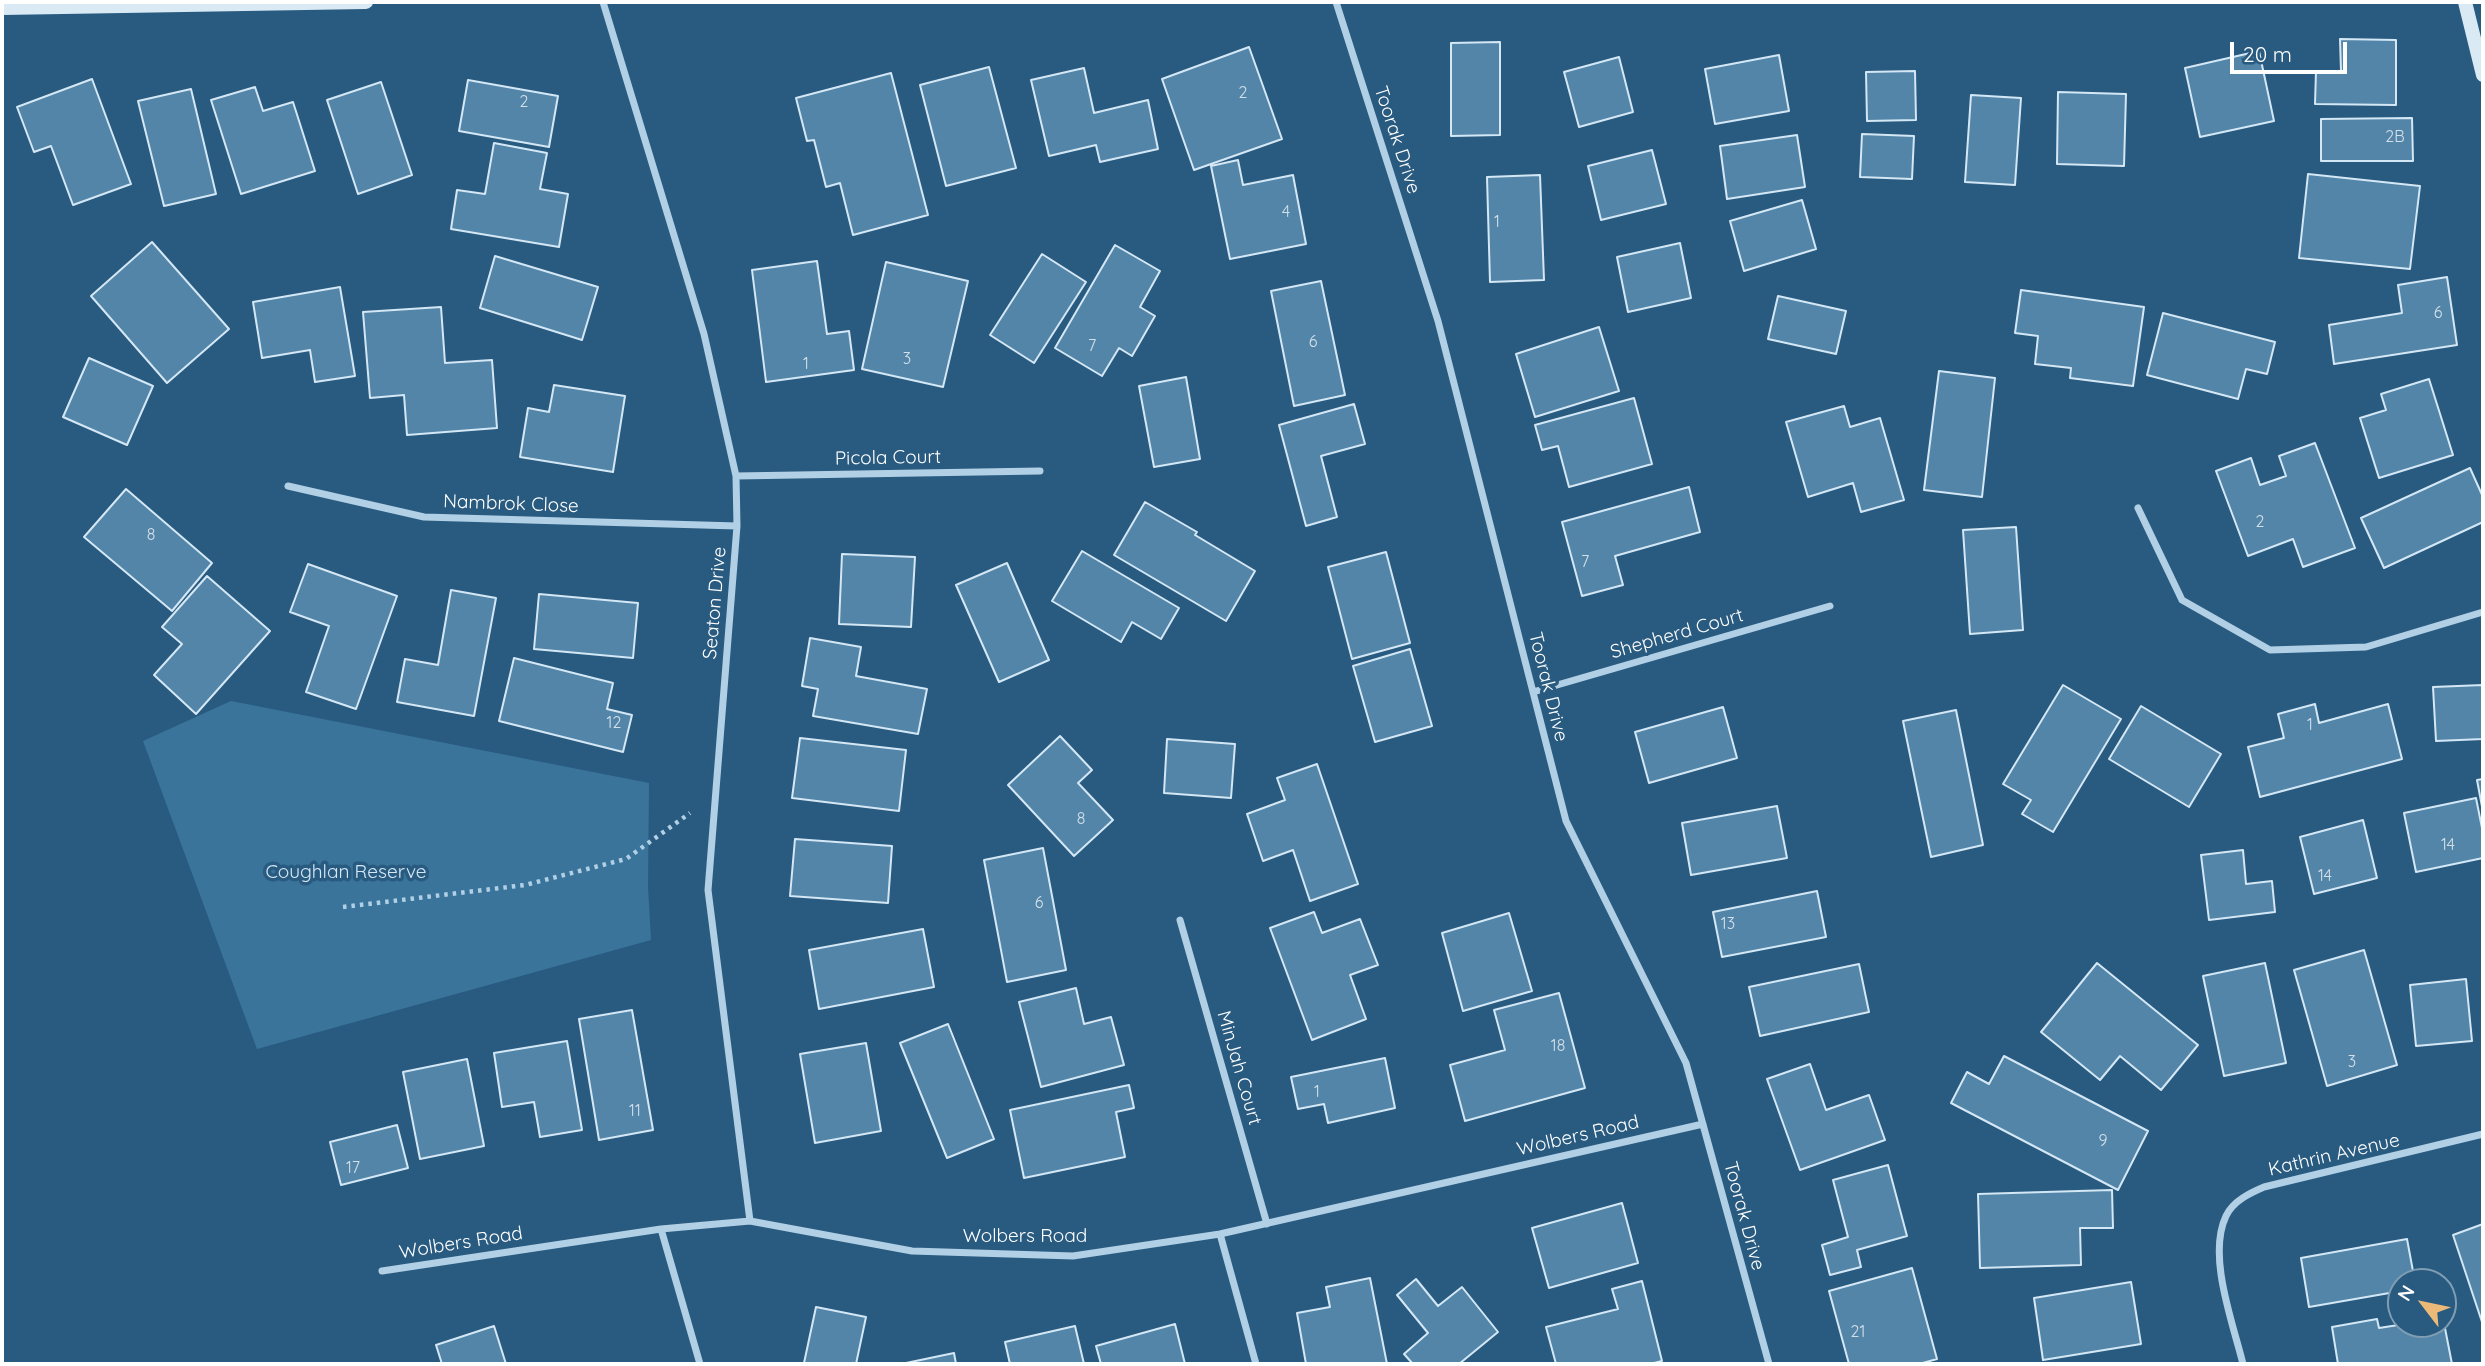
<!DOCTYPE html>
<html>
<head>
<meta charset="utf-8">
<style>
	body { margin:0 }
	#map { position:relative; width:2485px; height:1366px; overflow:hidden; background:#295b80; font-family:Quicksand,sans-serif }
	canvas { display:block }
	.frame { position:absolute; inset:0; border:4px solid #fff; pointer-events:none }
	.north { position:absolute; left:2387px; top:1268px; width:70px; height:70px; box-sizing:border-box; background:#295b80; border:2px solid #7f9db3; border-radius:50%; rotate:302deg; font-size:19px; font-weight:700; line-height:28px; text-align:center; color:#fff }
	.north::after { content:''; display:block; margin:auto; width:24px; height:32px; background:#ecba78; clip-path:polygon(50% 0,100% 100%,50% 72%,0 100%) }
	.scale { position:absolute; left:2230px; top:42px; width:117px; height:32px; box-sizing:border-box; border:4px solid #fff; border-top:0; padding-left:9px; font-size:21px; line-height:24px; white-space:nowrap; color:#fff; -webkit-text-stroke:5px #295b80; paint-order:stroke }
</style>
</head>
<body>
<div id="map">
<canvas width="2485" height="1366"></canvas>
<div class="frame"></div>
<div class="north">N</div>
<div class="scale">20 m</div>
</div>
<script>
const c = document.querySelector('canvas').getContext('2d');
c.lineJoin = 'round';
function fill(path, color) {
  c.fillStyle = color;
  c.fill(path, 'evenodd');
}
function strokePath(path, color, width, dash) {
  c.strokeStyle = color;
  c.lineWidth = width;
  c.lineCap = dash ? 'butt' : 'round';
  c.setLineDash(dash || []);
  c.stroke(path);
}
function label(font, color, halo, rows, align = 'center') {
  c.font = font + ' Quicksand,sans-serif';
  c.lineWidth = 7;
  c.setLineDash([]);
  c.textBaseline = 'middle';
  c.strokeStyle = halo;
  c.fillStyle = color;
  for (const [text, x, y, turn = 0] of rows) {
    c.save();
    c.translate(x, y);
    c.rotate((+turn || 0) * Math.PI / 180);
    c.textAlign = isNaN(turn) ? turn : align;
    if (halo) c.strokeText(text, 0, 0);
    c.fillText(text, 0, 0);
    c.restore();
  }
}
fill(new Path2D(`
	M231 701 649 783 648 887 651 940 257 1049 143 741Z`), '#3a749b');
const building = new Path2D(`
	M2340 39 2396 40V105L2315 104 2316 71H2341Z
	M1500 42V135L1451 136V43Z
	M1249 47 1282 139 1194 170 1162 79Z
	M2259 51 2274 121 2200 137 2185 68Z
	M1779 55 1789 111 1715 124 1705 69Z
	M1619 57 1633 112 1579 127 1564 72Z
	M989 67 1016 168 946 186 920 85Z
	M1084 68 1094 113 1148 100 1158 149 1100 162 1096 145 1049 156 1031 80Z
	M1915 71 1916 120 1867 121 1866 72Z
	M891 73 928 215 853 235 840 183 826 187 814 140 807 141 796 98Z
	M92 79 131 184 73 205 51 146 34 152 17 107Z
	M468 80 558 96 549 147 459 131Z
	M381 82 412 175 358 194 327 100Z
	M255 87 263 111 293 102 315 171 241 194 211 100Z
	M191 89 216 194 164 206 138 101Z
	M2058 92 2126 94 2124 166 2057 164Z
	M1971 95 2021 98 2015 185 1965 182Z
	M2412 118 2413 161H2321V119Z
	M1862 134 1914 136 1912 179 1860 177Z
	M1797 135 1805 187 1727 199 1720 146Z
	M494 143 547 153 540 189 568 194 559 247 451 229 457 190 485 194Z
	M1652 150 1666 204 1601 220 1588 166Z
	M1238 160 1243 185 1293 175 1306 244 1230 259 1211 166Z
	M2308 174 2420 186 2410 269 2299 258Z
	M1540 175 1544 280 1490 282 1487 177Z
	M1802 200 1816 249 1744 271 1730 221Z
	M152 242 229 329 167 383 91 296Z
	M1680 243 1691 298 1628 312 1617 257Z
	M1115 245 1160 271 1140 307 1155 316 1132 356 1119 348 1102 376 1055 348Z
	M1042 254 1086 282 1034 363 990 335Z
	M495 256 598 287 582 340 480 308Z
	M817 261 827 334 849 331 854 370 766 382 752 270Z
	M886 262 968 281 943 387 862 369Z
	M2447 277 2457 345 2334 364 2329 325 2402 313 2398 285Z
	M1321 281 1345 395 1294 406 1271 291Z
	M340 287 355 376 315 382 310 350 262 358 253 302Z
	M2021 290 2144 307 2133 386 2070 378 2071 368 2035 364 2038 336 2015 333Z
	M1778 296 1846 311 1836 354 1768 339Z
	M441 307 445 363 492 360 497 428 407 435 404 395 370 398 363 312Z
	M2163 313 2275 342 2267 374 2246 369 2238 399 2147 375Z
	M1599 327 1619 391 1535 417 1516 354Z
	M89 358 153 386 127 445 63 417Z
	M1939 371 1995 378 1982 497 1924 490Z
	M1186 377 1200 459 1154 467 1139 386Z
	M2429 379 2453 455 2379 478 2360 418 2386 410 2381 394Z
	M554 385 625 396 613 472 520 457 528 408 549 412Z
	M1634 398 1652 464 1569 487 1558 446 1542 450 1535 425Z
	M1354 404 1365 444 1321 456 1337 517 1306 526 1279 425Z
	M1844 406 1850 427 1880 418 1904 500 1861 512 1853 483 1808 497 1786 422Z
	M2315 443 2355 548 2303 567 2293 539 2248 556 2216 471 2251 458 2260 485 2286 476 2279 456Z
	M2470 468 2483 497V522L2384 568 2361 518Z
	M1689 487 1700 532 1615 556 1623 585 1582 596 1562 522Z
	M126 489 212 563 172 611 84 537Z
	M1145 502 1197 532 1195 535 1255 571 1226 621 1114 555Z
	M2016 527 2023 630 1970 634 1963 530Z
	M1082 551 1179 608 1161 639 1132 622 1121 642 1052 601Z
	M1386 552 1410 643 1352 659 1328 567Z
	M842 554 915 557 911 627 839 624Z
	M1007 563 1049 660 999 682 956 585Z
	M308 564 397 596 356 709 306 692 329 626 290 612Z
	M207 576 270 631 196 714 154 675 182 644 162 627Z
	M451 590 496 598 474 716 397 702 405 659 438 665Z
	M539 594 638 603 633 658 534 649Z
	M810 638 861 647 856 676 927 689 918 734 813 716 818 689 802 686Z
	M1410 649 1432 726 1375 742 1353 666Z
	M514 658 613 683 607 709 632 715 623 752 499 721Z
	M2063 685 2121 719 2053 832 2022 814 2031 800 2003 784Z
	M2483 685V739L2436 741 2433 687Z
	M2315 704 2319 723 2388 704 2402 759 2260 797 2248 747 2284 738 2278 714Z
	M2141 706 2221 754 2189 807 2109 759Z
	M1723 707 1737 758 1649 783 1635 732Z
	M1956 710 1983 845 1931 857 1903 721Z
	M1060 736 1092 770 1078 783 1113 820 1074 856 1008 785Z
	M800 738 906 750 899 811 792 798Z
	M1167 739 1235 744 1231 798 1164 793Z
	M1317 764 1358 884 1310 901 1293 850 1263 861 1247 814 1285 800 1277 778Z
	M2483 779V812L2477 780Z
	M2476 798 2483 833V858L2416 872 2404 813Z
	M1777 806 1787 858 1691 875 1682 823Z
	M2363 820 2377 878 2314 894 2300 837Z
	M795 839 892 846 888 903 790 896Z
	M1043 848 1066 970 1007 982 984 860Z
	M2243 850 2246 884 2272 881 2275 912 2209 920 2201 855Z
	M1817 891 1826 937 1722 957 1713 912Z
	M1314 912 1322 933 1360 919 1378 965 1350 975 1366 1019 1312 1040 1270 928Z
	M1509 913 1532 991 1463 1011 1442 933Z
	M923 929 934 987 819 1009 809 950Z
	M2364 950 2397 1065 2327 1086 2294 970Z
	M2097 963 2198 1045 2161 1090 2120 1056 2100 1080 2041 1032Z
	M2265 963 2286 1063 2224 1076 2203 976Z
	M1859 964 1869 1012 1760 1036 1749 987Z
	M2466 979 2472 1041 2416 1046 2410 985Z
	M1076 988 1084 1024 1111 1017 1124 1065 1041 1087 1019 1002Z
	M1559 993 1585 1088 1465 1121 1450 1065 1505 1050 1494 1010Z
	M632 1010 653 1130 599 1140 579 1019Z
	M948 1024 994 1139 947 1158 900 1043Z
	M567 1041 582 1130 540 1137 534 1102 502 1107 494 1053Z
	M866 1043 881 1131 815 1143 800 1054Z
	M2004 1056 2148 1131 2118 1190 1951 1103 1967 1072 1989 1084Z
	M1385 1058 1395 1108 1328 1123 1324 1104 1298 1109 1291 1077Z
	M467 1059 484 1146 420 1159 403 1072Z
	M1810 1064 1826 1110 1869 1095 1885 1140 1800 1170 1767 1079Z
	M1129 1085 1134 1108 1116 1112 1125 1157 1024 1178 1010 1110Z
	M397 1125 408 1168 341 1185 330 1142Z
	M1888 1165 1907 1236 1857 1250 1861 1267 1830 1275 1822 1245 1848 1237 1833 1180Z
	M2112 1190 2113 1228H2080L2081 1265 1980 1268 1978 1194Z
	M1622 1203 1638 1263 1549 1288 1532 1228Z
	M2483 1224V1325L2453 1235Z
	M2407 1239 2415 1282H2401V1291L2309 1307 2301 1258Z
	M1912 1268 1937 1359 1919 1364H1849L1829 1291Z
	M1370 1278 1387 1364H1306L1297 1313 1330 1307 1326 1287Z
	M1416 1279 1438 1306 1462 1287 1498 1332 1459 1364H1413L1404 1354 1428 1333 1397 1295Z
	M1642 1281 1662 1361 1650 1364H1556L1546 1327 1618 1309 1612 1289Z
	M2131 1282 2141 1344 2043 1360 2034 1298Z
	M816 1307 866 1317 856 1364 804 1363Z
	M2443 1318 2452 1364H2338L2332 1327 2377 1319 2379 1328 2405 1324H2443Z
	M1175 1324 1185 1364H1101L1096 1346Z
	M494 1326 506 1364H442L436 1345Z
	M1075 1326 1084 1364H1010L1005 1342Z
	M954 1353 956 1364H907L906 1363Z`);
fill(building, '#5285a8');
strokePath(building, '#d4e7f5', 2);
strokePath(new Path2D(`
	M343 907 525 885 626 859 690 813`), '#b1d0e5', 4.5, [3.5, 5]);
strokePath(new Path2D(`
	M603 2 704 334 736 476 737 526 708 890 750 1221
	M1336 2 1438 321 1566 821 1686 1063 1769 1364
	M736 476 1040 471
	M288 486 424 517 737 526
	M2138 508 2182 600 2270 650 2366 647 2483 612
	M1533 692 1830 606
	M1180 920 1267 1224
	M661 1229 700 1364
	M1220 1234 1256 1364
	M382 1271 661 1229 750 1221 912 1251 1073 1256 1220 1234 1703 1124
	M2243 1364C2233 1323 2207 1256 2226 1216 2233 1201 2250 1193 2264 1187L2483 1134`), '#b1d0e5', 7);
strokePath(new Path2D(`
	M2465 2 2483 75
	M2 8 366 2`), '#daeaf5', 14);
label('16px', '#d4e0e9', null, [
	["2",1243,93],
	["2",524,102],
	["2B",2395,137],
	["4",1286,212],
	["1",1497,222],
	["6",2438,313],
	["6",1313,342],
	["7",1092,346],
	["3",907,359],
	["1",806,364],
	["2",2260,522],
	["8",151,535],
	["7",1585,562],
	["12",614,723],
	["1",2310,725],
	["8",1081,819],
	["14",2448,845],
	["14",2325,876],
	["6",1039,903],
	["13",1728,924],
	["18",1558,1046],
	["3",2352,1062],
	["1",1317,1092],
	["11",635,1111],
	["9",2103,1141],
	["17",353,1168],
	["21",1858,1332]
]);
label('19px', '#fff', '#295b80', [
	["Toorak Drive",1397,140,72],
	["Picola Court",888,458,-1],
	["Nambrok Close",511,504,2],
	["Seaton Drive",715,603,-85],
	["Shepherd Court",1677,634,-16],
	["Toorak Drive",1548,687,76],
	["MinJah Court",1239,1068,74],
	["Wolbers Road",1578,1136,-13],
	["Kathrin Avenue",2334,1155,-13],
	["Toorak Drive",1744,1216,75],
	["Wolbers Road",1025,1236],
	["Wolbers Road",461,1243,-9]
]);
label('19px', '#d4e7f5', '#295b80', [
	["Coughlan Reserve",346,872]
]);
</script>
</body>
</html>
